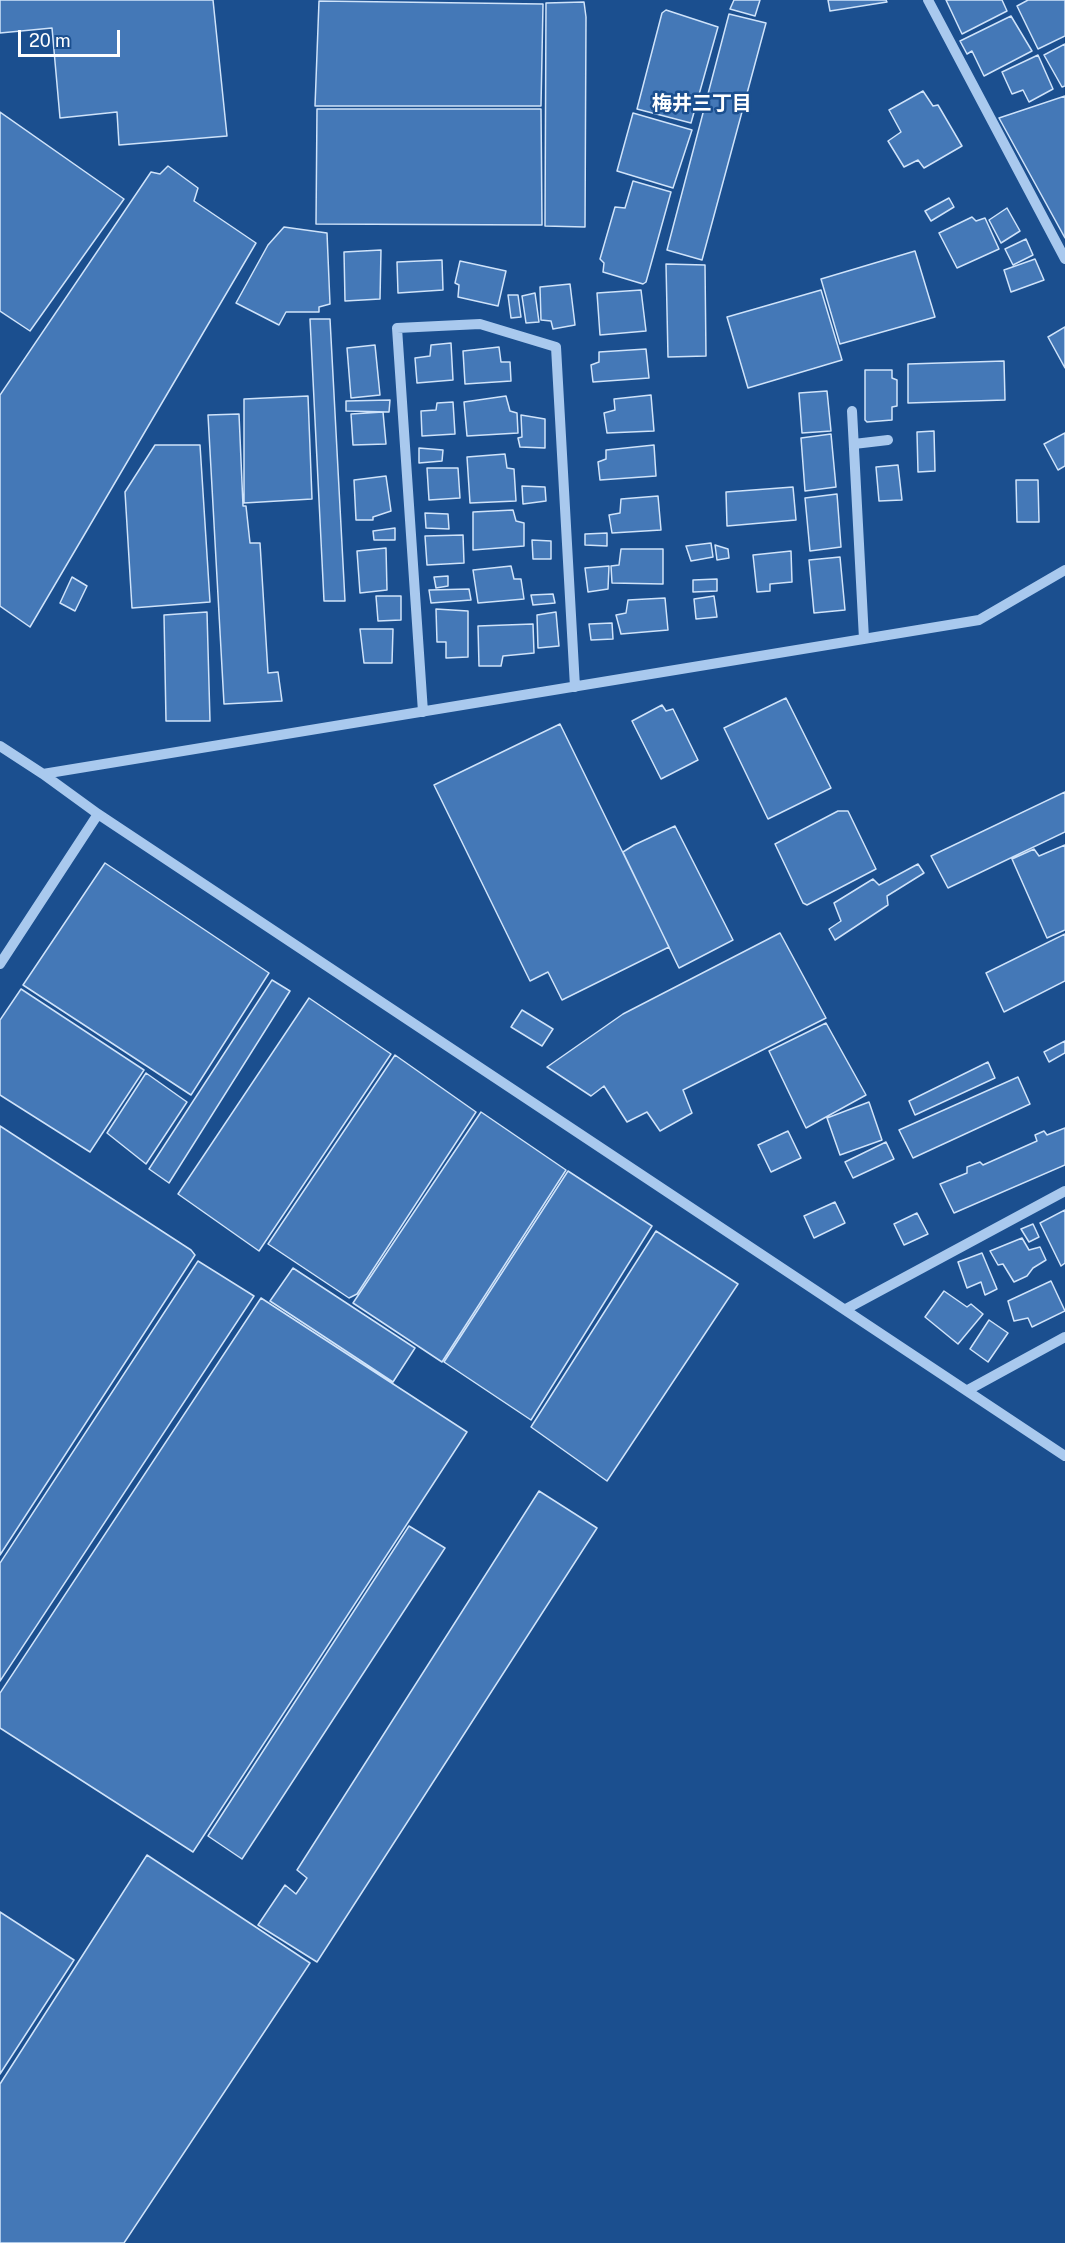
<!DOCTYPE html>
<html>
<head>
<meta charset="utf-8">
<style>
	body { margin:0 }
	#map { position:relative; width:1065px; height:2243px; overflow:hidden; background:#1b4f8f; font-family:"Public Sans",sans-serif }
	canvas { display:block }
	.scale { position:absolute; left:18px; top:30px; width:102px; height:27px; box-sizing:border-box; border:3px solid #fff; border-top:0; padding-left:8px; font-size:18px; line-height:21px; white-space:nowrap; color:#fff; -webkit-text-stroke:4px #1b4f8f; paint-order:stroke }
</style>
</head>
<body>
<div id="map">
<canvas width="1065" height="2243"></canvas>
<div class="scale">20 m</div>
</div>
<script>
const c = document.querySelector('canvas').getContext('2d');
c.lineJoin = 'round';
function fill(path, color) {
  c.fillStyle = color;
  c.fill(path, 'evenodd');
}
function strokePath(path, color, width, dash) {
  c.strokeStyle = color;
  c.lineWidth = width;
  c.lineCap = dash ? 'butt' : 'round';
  c.setLineDash(dash || []);
  c.stroke(path);
}
function label(font, color, halo, rows, align = 'center') {
  c.font = font + ' "Public Sans","Noto Sans JP",sans-serif';
  c.lineWidth = 5;
  c.setLineDash([]);
  c.textBaseline = 'middle';
  c.strokeStyle = halo;
  c.fillStyle = color;
  for (const [text, x, y, turn = 0] of rows) {
    c.save();
    c.translate(x, y);
    c.rotate((+turn || 0) * Math.PI / 180);
    c.textAlign = isNaN(turn) ? turn : align;
    if (halo) c.strokeText(text, 0, 0);
    c.fillText(text, 0, 0);
    c.restore();
  }
}
const building = new Path2D(`
	M0 0H213L227 136 119 145 117 112 60 118 52 28 0 33Z
	M734 0H760L755 16 730 9Z
	M828 0H886L887 2 830 11Z
	M946 0H1002L1007 11 962 34Z
	M1028 0H1065V36L1038 49 1017 6Z
	M319 1 543 4 541 106H315Z
	M584 2 586 17 585 227 545 226 546 3Z
	M666 10 718 27 691 123 637 109 662 13Z
	M729 14 766 23 702 260 667 250Z
	M1011 16 1032 51 984 76 972 51 967 54 960 41Z
	M1065 44V86L1062 87 1044 55Z
	M1038 55 1053 89 1029 102 1023 90 1012 94 1002 72Z
	M923 91 933 106 938 105 962 146 924 168 918 160 904 167 888 141 901 132 889 110Z
	M1065 96V238L999 118Z
	M317 109H541L542 225 316 224Z
	M0 112 124 199 30 331 0 311Z
	M633 113 692 130 673 188 617 171Z
	M168 166 198 188 194 201 256 243 30 627 0 606V395L151 172 160 174Z
	M633 181 671 192 646 282 643 284 603 272 604 263 600 259 615 207 625 208Z
	M949 198 954 207 931 221 925 211Z
	M1007 208 1020 231 1001 243 989 220Z
	M972 217 976 221 985 218 999 249 957 268 939 233Z
	M284 227 327 233 330 304 319 307V312H286L279 325 236 303 268 245Z
	M1026 239 1033 255 1013 265 1005 249Z
	M381 250 380 299 345 301 344 252Z
	M915 251 935 317 840 344 821 279Z
	M1035 259 1044 280 1011 292 1004 270Z
	M442 260 443 290 398 293 397 262Z
	M460 261 506 271 498 306 458 297 459 285 455 283Z
	M666 264 705 265 706 356 668 357Z
	M570 284 575 325 553 329 551 321 541 320 540 287Z
	M641 290 646 331 600 335 597 293Z
	M821 290 842 360 748 388 727 317Z
	M535 293 539 322 526 323 522 296Z
	M508 295H518L521 317 511 318Z
	M310 319H330L345 601H324Z
	M1065 327V368L1048 337Z
	M451 343 453 380 417 383 415 358 430 356 431 345Z
	M375 345 380 395 351 398 347 348Z
	M499 347 501 362H510L511 381 465 384 463 351Z
	M646 349 649 378 593 382 591 365 599 362V352Z
	M1004 361 1005 400 908 403V364Z
	M865 370H892V378L897 380V406L892 407V420L867 422 865 420Z
	M827 391 831 431 802 433 799 393Z
	M651 395 654 431 607 433 604 413 615 410 614 399Z
	M308 396 312 499 244 503V399Z
	M506 396 510 411 517 413 518 433 467 436 464 402Z
	M390 400 389 412 346 411V401Z
	M453 402 455 434 422 436 421 411 436 410 437 403Z
	M383 412 386 444 353 445 351 414Z
	M239 414 243 506H246L250 543H260L268 673 278 672 282 701 224 704 208 415Z
	M521 415 545 419V448L520 447 518 438 522 437Z
	M934 431 935 471 918 472 917 432Z
	M1065 433V466L1058 470 1044 444Z
	M831 434 836 487 805 491 801 438Z
	M155 445H200L210 602 132 608 125 492Z
	M654 445 656 476 600 480 598 462 606 459V450Z
	M419 448 443 450 442 461 419 463Z
	M505 454 507 468 514 469 516 501 470 503 467 457Z
	M898 465 902 500 879 501 876 467Z
	M427 468H458L460 498 429 500Z
	M386 476 391 511 373 517V520H356L354 480Z
	M1016 480H1038L1039 522H1017Z
	M522 486 545 487 546 501 523 504Z
	M793 487 796 520 727 526 726 492Z
	M837 494 841 547 810 551 805 498Z
	M658 496 661 530 612 533 609 515 620 513 621 499Z
	M513 510 516 521 524 523V546L473 550V512Z
	M425 513 448 514 449 529 426 528Z
	M395 528V540H374L373 531Z
	M607 533V546L585 545V534Z
	M463 535 464 563 427 565 425 536Z
	M532 540 551 541V559H533Z
	M711 543 713 557 691 561 686 546Z
	M715 545 728 549 729 558 717 560Z
	M386 548 387 590 360 593 357 551Z
	M621 549H663V584L612 583 611 566 619 565Z
	M791 551 792 582 770 584V591L757 592 753 555Z
	M840 557 845 610 814 613 809 560Z
	M511 566 514 579H521L524 599 478 603 473 570Z
	M609 566 608 589 588 592 585 568Z
	M448 576V586L436 588 434 577Z
	M72 577 87 586 75 611 60 603Z
	M717 579V591L693 592V580Z
	M469 589 471 600 431 603 429 590Z
	M553 594 555 603 533 605 531 595Z
	M376 596H401V620L378 621Z
	M714 596 717 617 696 619 694 599Z
	M665 598 668 630 621 634 616 615 626 613 628 600Z
	M436 609 468 611V657L446 658V642H437Z
	M207 612 210 721H166L164 615Z
	M556 612 559 646 538 648 537 615Z
	M612 623 613 639 591 640 589 624Z
	M533 624 534 653 503 656 501 666H479L478 626Z
	M360 629H393L392 663H364Z
	M786 698 831 788 768 819 724 728Z
	M662 705 666 711 673 709 698 760 661 779 632 721Z
	M560 724 669 947 562 1000 548 972 530 981 434 785Z
	M1065 792V832L948 888 931 856Z
	M838 811H848L876 869 807 905 803 903 775 844Z
	M675 826 733 940 679 968 623 852 634 845Z
	M1065 845V930L1047 938 1012 859 1034 849 1039 856Z
	M105 863 269 973 191 1095 23 985Z
	M918 864 924 873 887 896 888 905 835 940 829 929 841 921 834 903 873 879 879 885Z
	M780 933 826 1018 683 1090 692 1113 660 1131 647 1112 627 1122 604 1086 591 1096 547 1067 623 1014Z
	M1065 934V981L1004 1012 986 973Z
	M272 980 290 991 169 1183 149 1169Z
	M21 989 144 1070 90 1152 0 1095V1020Z
	M309 998 391 1054 259 1251 178 1194Z
	M522 1010 553 1029 542 1046 511 1027Z
	M826 1023 866 1095 806 1128 769 1051Z
	M1065 1041V1053L1049 1062 1044 1052Z
	M395 1055 476 1112 357 1294 349 1298 268 1244Z
	M988 1062 995 1078 915 1115 909 1101Z
	M146 1073 187 1102 146 1164 107 1133Z
	M1018 1077 1030 1104 913 1158 899 1130Z
	M869 1102 882 1140 840 1155 827 1118Z
	M481 1112 566 1170 442 1362 353 1303Z
	M0 1126 191 1250 195 1255 0 1555Z
	M1065 1128V1165L954 1213 940 1184 967 1173V1167L980 1162 983 1165 1037 1141 1035 1135 1044 1131 1047 1135Z
	M788 1131 801 1158 771 1172 758 1145Z
	M886 1142 894 1159 853 1178 845 1162Z
	M568 1171 652 1226 531 1420 444 1362Z
	M835 1202 845 1223 814 1238 804 1216Z
	M1065 1210V1263L1061 1266 1040 1223Z
	M917 1213 928 1234 904 1245 894 1224Z
	M1033 1224 1039 1237 1029 1242 1021 1229Z
	M656 1231 738 1284 607 1481 531 1427Z
	M1022 1238 1029 1250 1040 1247 1046 1260 1033 1268 1027 1276 1014 1282 1003 1264 998 1265 990 1251Z
	M982 1253 997 1289 985 1295 981 1282 967 1288 958 1262Z
	M198 1261 254 1296 0 1681V1563Z
	M293 1268 415 1348 393 1382 270 1301Z
	M1051 1281 1065 1311 1032 1327 1028 1318 1014 1321 1008 1301Z
	M944 1291 967 1307 971 1304 983 1314 958 1344 925 1317Z
	M261 1298 467 1432 193 1852 0 1728V1693Z
	M989 1320 1008 1333 988 1362 970 1349Z
	M539 1491 597 1528 317 1962 258 1925 285 1885 296 1894 307 1878 297 1870Z
	M409 1526 445 1548 242 1859 208 1836Z
	M147 1855 310 1963 124 2243H0V2084Z
	M0 1912 74 1960 0 2074Z`);
fill(building, '#4478b7');
strokePath(building, '#cfe3fa', 1.5);
strokePath(new Path2D(`
	M928 0 1065 259
	M852 411 864 639
	M854 444 888 440
	M423 712 397 328 480 324 556 347 575 687
	M0 746 43 774 98 814 1065 1456
	M43 774 979 620 1065 570
	M0 964 98 814
	M846 1309 1065 1191
	M968 1390 1065 1337`), '#a9c9ee', 10);
label('bold 20px', '#fff', '#1b4f8f', [
	["梅井三丁目",702,104]
]);
</script>
</body>
</html>
